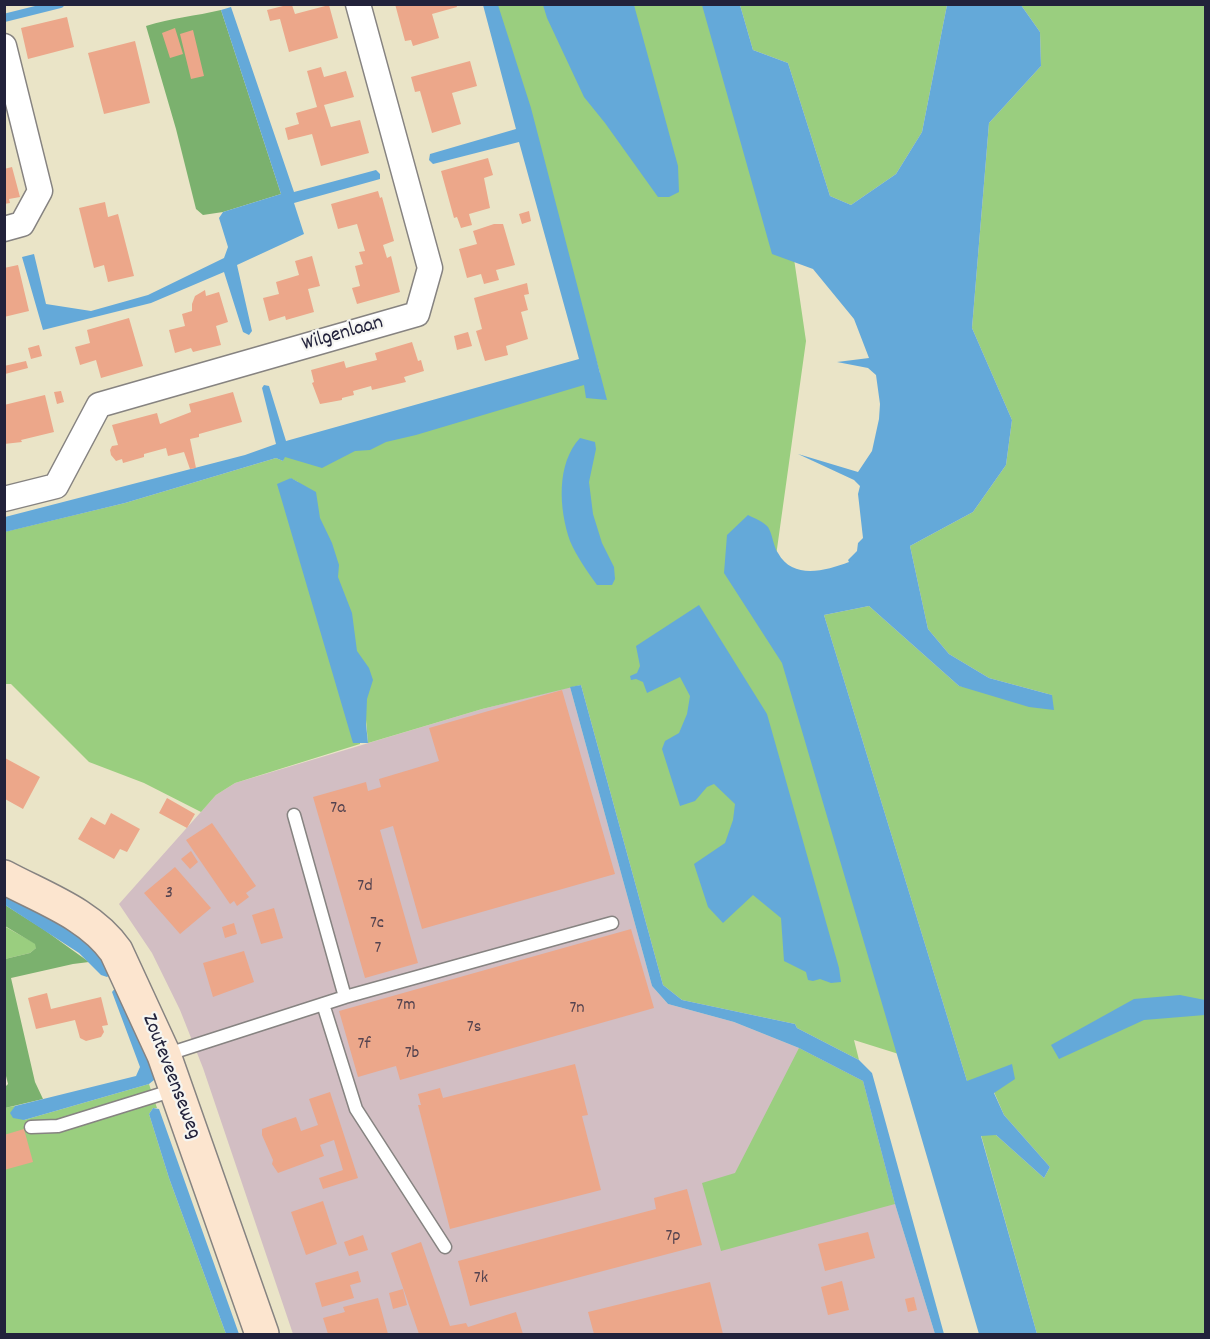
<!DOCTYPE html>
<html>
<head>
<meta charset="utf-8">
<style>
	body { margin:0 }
	#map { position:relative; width:1210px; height:1339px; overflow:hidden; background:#eae4c7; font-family:Dekko,sans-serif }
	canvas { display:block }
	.frame { position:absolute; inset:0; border:6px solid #22223b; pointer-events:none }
</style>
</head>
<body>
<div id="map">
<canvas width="1210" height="1339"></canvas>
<div class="frame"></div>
</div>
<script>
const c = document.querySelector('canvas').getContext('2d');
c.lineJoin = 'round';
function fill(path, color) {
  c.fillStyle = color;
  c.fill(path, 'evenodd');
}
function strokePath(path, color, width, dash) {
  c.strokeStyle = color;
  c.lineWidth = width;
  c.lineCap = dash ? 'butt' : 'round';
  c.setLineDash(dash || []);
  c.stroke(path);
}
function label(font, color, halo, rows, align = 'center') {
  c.font = font + ' Dekko,sans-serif';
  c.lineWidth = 4.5;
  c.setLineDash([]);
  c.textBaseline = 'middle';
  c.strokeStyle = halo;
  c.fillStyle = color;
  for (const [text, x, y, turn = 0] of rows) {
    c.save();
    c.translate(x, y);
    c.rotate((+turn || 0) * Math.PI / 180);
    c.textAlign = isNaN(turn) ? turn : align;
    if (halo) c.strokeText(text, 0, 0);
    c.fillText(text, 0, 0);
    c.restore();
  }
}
fill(new Path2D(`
	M570 687 652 986 668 1004 734 1022 799 1048 863 1081 895 1204 935 1334H293L203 1068 180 1010 152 953 119 904 216 795 235 783 482 709Z`), '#d2bec3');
fill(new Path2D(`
	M490 5H732L785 197 806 341 776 556 937 1066 854 1040 859 1060 797 1028 795 1024 682 1000 663 985 581 685 482 709 368 743 366 720 298 482 290 478 354 743 360 742V744L235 783 216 795 201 812 144 783 89 762 11 684H5L4 532 125 503 276 458 283 461 284 457 600 373Z
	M740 5H947L922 132 896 174 851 205 830 196 788 63 753 50Z
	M1021 5H1205V1334H1037L981 1135H996L1044 1178 1050 1167 1004 1115 994 1092 967 1081 824 615 869 606 959 686 1052 695 989 678 949 654 928 629 910 546 973 512 1006 465 1012 420 972 328 989 123 1041 66 1040 32Z
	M4 926 36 944V948L30 953 5 959Z
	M799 1048 863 1081 895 1204 721 1251 702 1183 735 1173Z
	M149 1084 157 1108H153L149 1114 169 1178 226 1334H5L4 1108 15 1106 13 1110 24 1120Z`), '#9ace7f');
fill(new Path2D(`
	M221 10 281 194 223 212 203 215 196 209 176 129 146 26C171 18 196 16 221 10Z
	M5 905 43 929 89 962 73 964 11 978 35 1082 43 1099 5 1108V1087L8 1084 4 1068 5 959 30 953 36 948 35 944 5 926Z`), '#7bb16e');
fill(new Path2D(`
	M483 5H498L531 108 607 400 586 398 584 385 416 435 386 442 370 450 355 451 322 468 285 457 283 461 276 458 125 503 5 532V517L245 455 276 444 262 388 264 385 269 386 286 441 579 359 519 142 433 164 429 160 430 154 516 129Z
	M543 5H634L678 166 679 192 669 197H658L605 123 584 97 547 18Z
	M702 5H740L753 50 788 63 830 196 851 205 896 174 922 132 947 5H1021L1040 32 1041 66 989 123 972 328 1012 420 1006 465 973 512 910 546 928 629 949 654 989 678 1052 695 1054 710 1029 707 959 686 869 606 824 615 967 1081 1012 1064 1015 1079 994 1093 1004 1115 1050 1167 1044 1178 996 1135 981 1136 1037 1334H979L782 663 724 573 727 535 748 515C754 518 764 522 768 527 773 535 773 546 778 553 793 580 825 571 849 562L848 560 857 551 858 543 863 538 858 494 860 486 854 480 798 454 858 472 872 451 879 419 880 404 876 375 868 368 837 362 869 358 854 319 813 269 772 254Z
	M231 7 294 192 376 170 380 174V179L294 203 304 234 237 265 252 331 249 335 243 332 224 272 151 303 43 330 22 257 34 254 46 304 91 311 148 295 224 258 228 247 219 218 223 212 281 194 221 10Z
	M580 438 595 442 596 449 589 482 593 514 602 543 614 567 615 579 612 585H597C587 571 577 557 570 541 559 509 556 464 580 438Z
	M291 478 316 492 320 518 332 543 339 565 338 577 352 613 357 651 369 668 373 680 367 699 366 724 368 743H353L277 484Z
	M699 605 767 714 839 968 841 982 831 983 820 979 813 981 808 980 806 972 784 961 781 918 753 895 723 923 708 907 694 864 725 843 733 820 735 804 714 784 707 787 695 801 680 806 662 749 665 741 679 733 687 714 690 696 680 677 647 693 643 682 636 679 631 680 630 676 637 673 640 666 636 646Z
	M581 685 663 985 682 1000 795 1024 797 1028 859 1060 872 1073 944 1334H935L895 1204 863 1081 799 1048 734 1022 668 1004 652 986 570 687Z
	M4 889C36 907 98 940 110 975L107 977 101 975 79 953 5 905Z
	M117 986 154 1073V1080L149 1084 24 1120 13 1118 10 1113 15 1106 136 1076 140 1067 112 992Z
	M1180 995 1205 1000V1015L1144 1020 1059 1059 1051 1045 1134 999Z
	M153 1108 159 1109 239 1334H226L169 1178 149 1114Z`), '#64a9d9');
strokePath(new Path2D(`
	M4 18 60 4`), '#64a9d9', 8);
fill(new Path2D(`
	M395 4H456L457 7 432 14 439 38 413 46 411 40 405 41Z
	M287 5H292L295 14 329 5 338 38 289 52 280 19 270 21 267 10Z
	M67 17 74 47 28 59 21 28Z
	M175 28 183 54 170 58 162 33Z
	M193 30 204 76 191 79 180 34Z
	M135 41 150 103 104 114 88 53Z
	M470 61 477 86 452 93 461 124 432 133 420 91 415 92 411 77Z
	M321 67 324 77 346 71 354 97 324 105 331 127 360 120 369 153 321 166 312 134 288 140 285 128 299 124 296 113 317 107 307 71Z
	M488 158 493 175 484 178 490 208 469 214 472 225 461 228 457 217 454 218 441 171Z
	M12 167 20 197 9 199 10 203 4 204V169Z
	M378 191 380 198 382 197 394 241 383 245 387 258 391 256 400 292 357 304 352 288 360 286 355 266 363 264 359 252 365 251 357 224 338 229 331 204Z
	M105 202 108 217 118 214 134 276 108 282 104 265 94 268 79 208Z
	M529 211 531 221 522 224 519 214Z
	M494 224H503L515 265 496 270 499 280 484 284 481 274 467 278 459 249 477 244 473 231Z
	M312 256 320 286 308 289 314 312 286 320 285 316 269 321 263 298 279 294 276 282 299 275 295 261Z
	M18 265 29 311 4 317V268Z
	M527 283 529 294 524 295 528 310 521 312 528 339 506 346 508 355 485 361 476 331 482 329 474 298Z
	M205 290 206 296 219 292 228 322 216 326 221 345 193 352 191 348 175 353 169 330 185 326 182 314 192 311V304L195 296Z
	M129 318 143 366 101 378 96 360 80 365 75 347 90 343 87 330Z
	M468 332 472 346 457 350 454 336Z
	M412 342 418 361 421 360 424 371 404 377 406 382 372 390 371 386 353 391 354 395 342 398V400L320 404 312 383 314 382 311 370 344 361 346 368 365 363 377 360 375 353Z
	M39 345 42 356 31 359 28 348Z
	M26 361 28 368 5 374 4 366Z
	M61 391 64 402 57 404 54 392Z
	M233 392 242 422 199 434V437L190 439 196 468 190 469 184 452 168 456 166 448 144 454V457L123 463 122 459 116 461 111 455 110 450 112 446 118 445 112 425 157 413 160 424 191 412 189 404Z
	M45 395 54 432 21 440 22 442 4 444V405Z
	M562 690 615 874 422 929 393 826 380 830 418 963 365 978 313 797 366 782 368 791 381 787 379 779 439 761 429 728Z
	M5 758 40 777 23 809 5 799Z
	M167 798 195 814 187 828 159 813Z
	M111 813 140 829 127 852 120 849 114 859 78 839 91 817 105 825Z
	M212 823 256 886 246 893 249 897 237 906 234 901 230 904 186 840Z
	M191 851 198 862 190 869 181 859Z
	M175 867 211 908 180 934 144 893Z
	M274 908 283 938 261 944 252 915Z
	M234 923 237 934 225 938 222 927Z
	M631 929 654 1008 400 1080 396 1066 358 1077 339 1011Z
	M244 951 254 982 213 997 203 963Z
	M47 993 51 1009 101 997 108 1025 102 1026 104 1032 101 1037 86 1041 80 1038 75 1020 36 1029 28 998Z
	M575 1064 588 1115 582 1116 601 1190 450 1229 418 1105H421L418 1094 440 1088 443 1098Z
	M330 1092 358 1178 323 1189 319 1178 343 1170 334 1140 320 1145 324 1156 278 1173 272 1164 273 1160 262 1135V1129L296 1117 301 1131 318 1125 309 1099Z
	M24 1129 33 1162 4 1170V1135Z
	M687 1189 702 1245 470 1306 458 1261 656 1209 654 1198Z
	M323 1201 337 1244 306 1255 291 1212Z
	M868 1232 875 1258 825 1271 818 1244Z
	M363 1235 368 1250 349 1256 344 1242Z
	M421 1242 450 1326 466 1323 468 1327 516 1312 523 1334H419L391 1253Z
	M358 1271 361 1282 350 1285 354 1298 322 1307 315 1283Z
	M842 1281 849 1310 828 1315 821 1287Z
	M710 1282 723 1334H594L588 1312Z
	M403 1289 407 1305 393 1309 389 1293Z
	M914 1297 917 1310 908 1312 905 1299Z
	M378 1298 388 1334H328L323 1318 345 1312 343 1307Z`), '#eca78a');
const lane = new Path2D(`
	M345 997 612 923
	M323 1004 356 1109 445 1247
	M165 1055 345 997 294 815
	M31 1127 58 1126 174 1090`);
const street = new Path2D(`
	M4 46 40 191 22 224 4 229
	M4 499 56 486 99 405 417 314 430 268 358 4`);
const secondary = new Path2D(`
	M4 877C43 898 90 914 116 951L164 1055 262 1334`);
strokePath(lane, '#868381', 15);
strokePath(street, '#868381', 27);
strokePath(secondary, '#868381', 36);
strokePath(lane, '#fff', 12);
strokePath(street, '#fff', 24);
strokePath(secondary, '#fce5cf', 33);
label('18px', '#54434f', null, [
	["7a",338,810],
	["7d",365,888],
	["3",169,895],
	["7c",377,925],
	["7",378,950],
	["7m",406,1007],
	["7n",577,1010],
	["7s",474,1029],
	["7f",364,1046],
	["7b",412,1055],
	["7p",673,1238],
	["7k",481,1280]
]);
label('21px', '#22223b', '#f6f6f2', [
	["Wilgenlaan",343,335,-16],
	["Zouteveenseweg",170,1077,69]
]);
</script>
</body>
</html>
